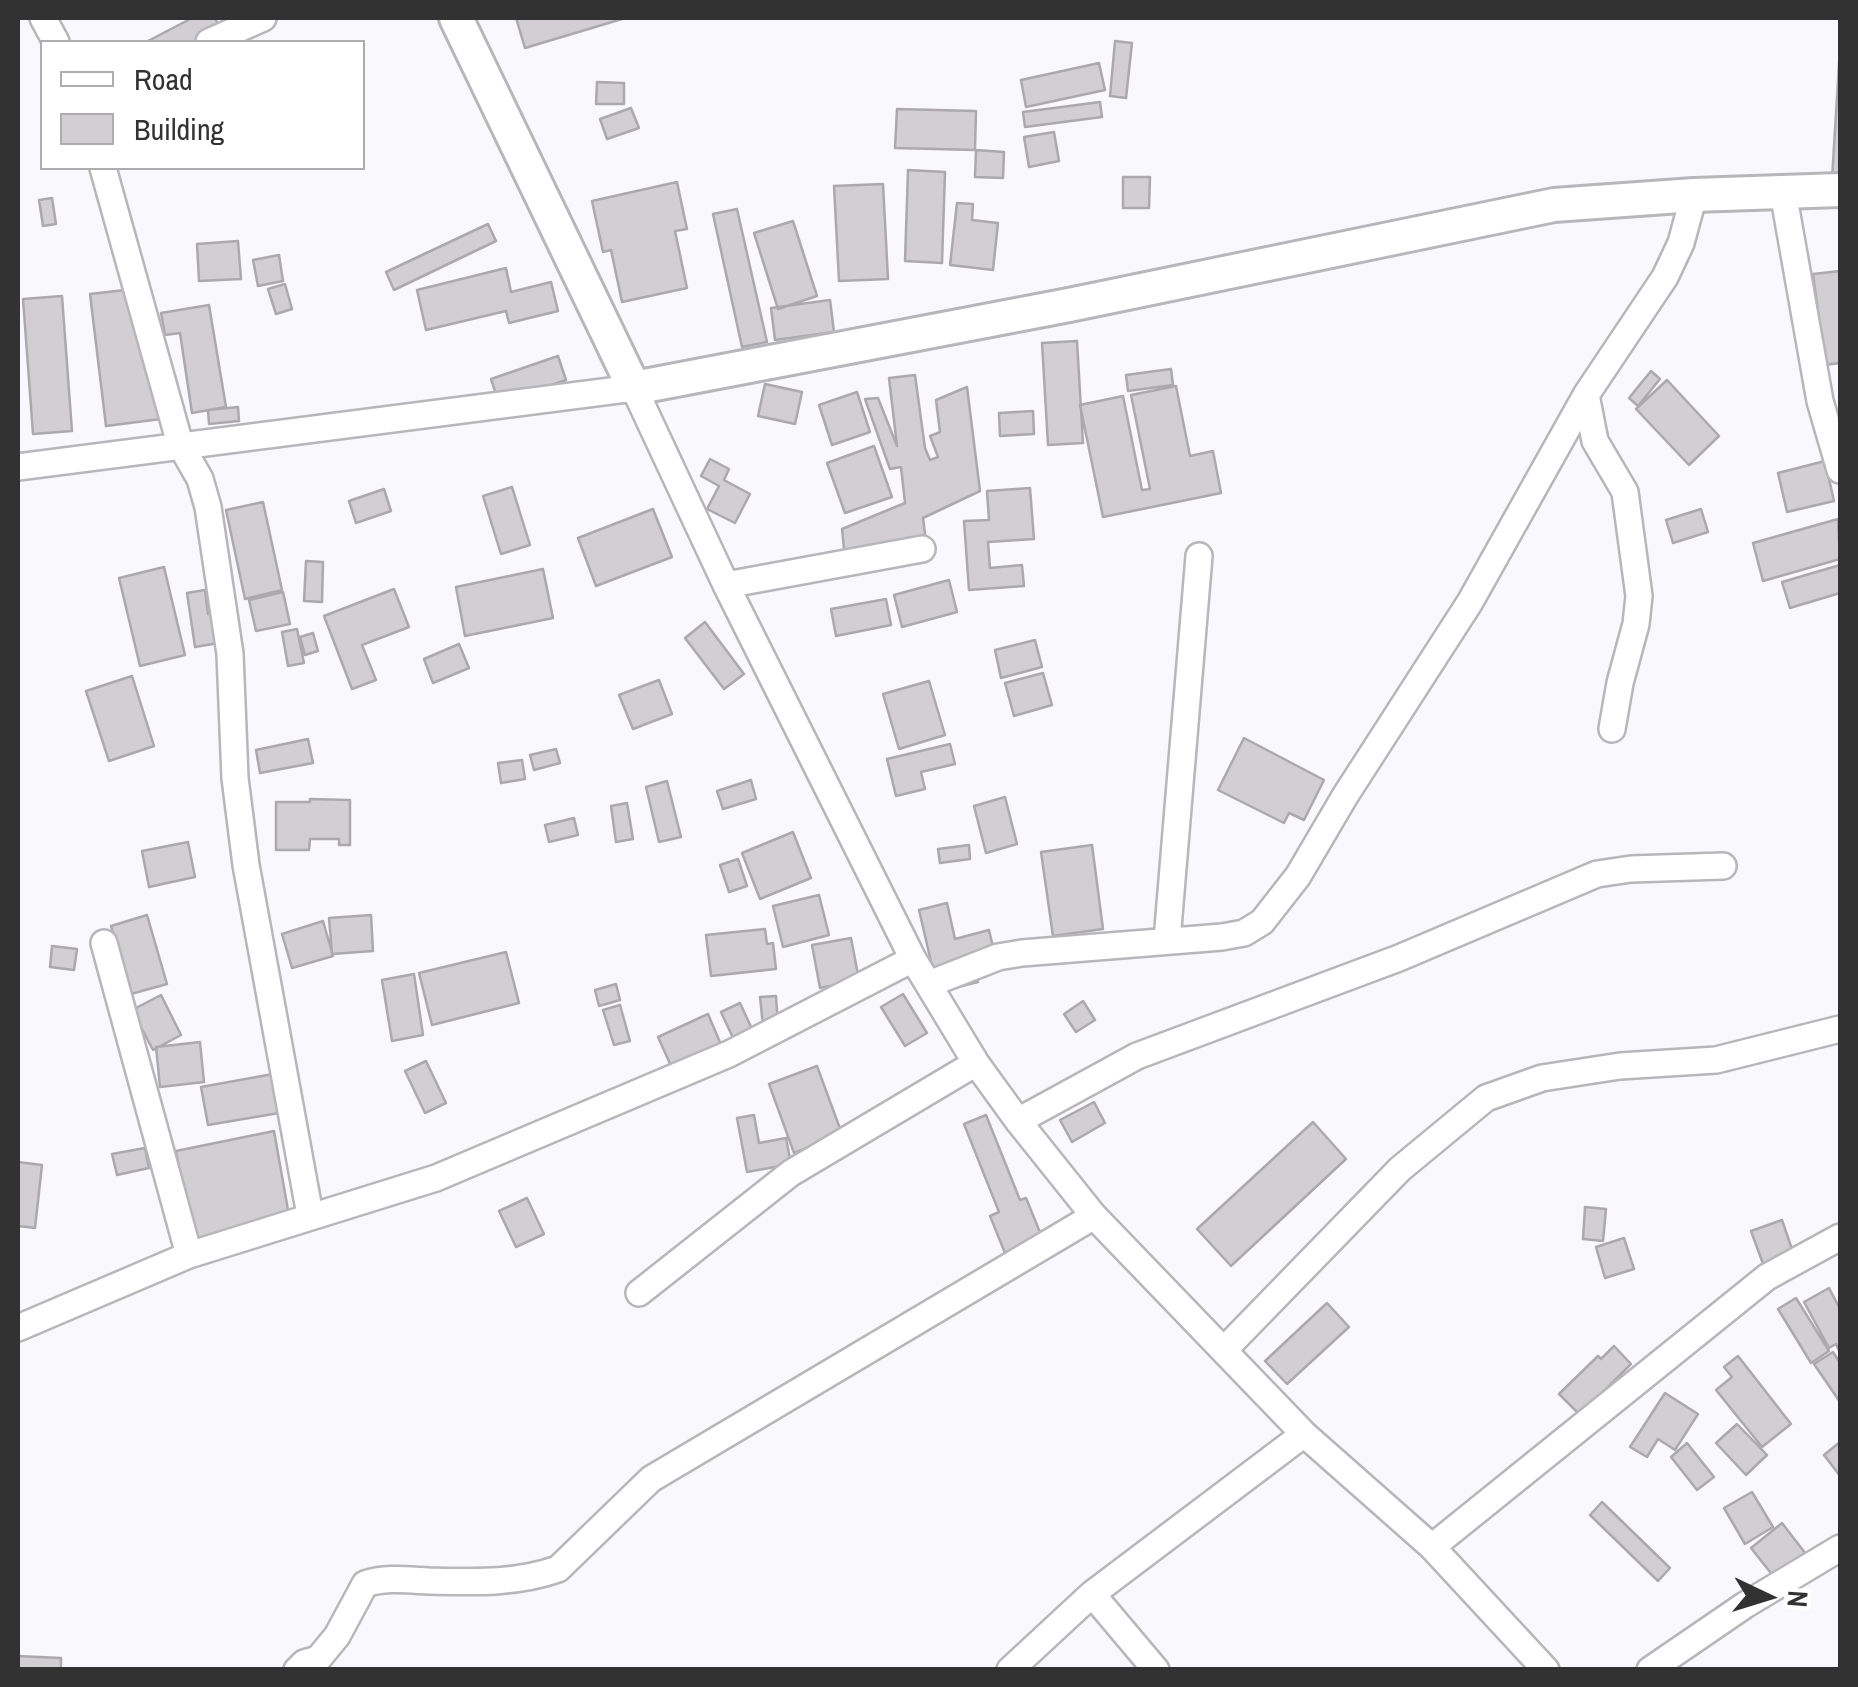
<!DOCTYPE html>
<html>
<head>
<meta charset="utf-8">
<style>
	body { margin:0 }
	#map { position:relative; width:1858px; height:1687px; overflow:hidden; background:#f9f8fc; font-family:"Archivo Narrow",sans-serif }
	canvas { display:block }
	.frame { position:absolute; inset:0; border:20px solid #323233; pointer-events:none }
	.legend { position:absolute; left:40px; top:40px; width:325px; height:130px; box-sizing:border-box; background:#fff; border:2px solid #adadad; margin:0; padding:12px 18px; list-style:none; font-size:30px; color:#323233 }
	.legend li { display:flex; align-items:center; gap:20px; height:50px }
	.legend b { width:50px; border:2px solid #adadad }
	.north { position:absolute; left:1718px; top:1547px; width:100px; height:100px; -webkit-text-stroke:8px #fff; paint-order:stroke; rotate:94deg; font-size:28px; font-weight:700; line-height:40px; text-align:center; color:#323233 }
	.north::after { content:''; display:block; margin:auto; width:35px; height:45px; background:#323233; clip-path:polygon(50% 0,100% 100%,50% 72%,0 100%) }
</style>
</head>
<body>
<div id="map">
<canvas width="1858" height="1687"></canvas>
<div class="frame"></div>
<ul class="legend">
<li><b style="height:12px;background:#fff"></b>Road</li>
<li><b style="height:28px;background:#d1cfd2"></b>Building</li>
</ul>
<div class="north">N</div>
</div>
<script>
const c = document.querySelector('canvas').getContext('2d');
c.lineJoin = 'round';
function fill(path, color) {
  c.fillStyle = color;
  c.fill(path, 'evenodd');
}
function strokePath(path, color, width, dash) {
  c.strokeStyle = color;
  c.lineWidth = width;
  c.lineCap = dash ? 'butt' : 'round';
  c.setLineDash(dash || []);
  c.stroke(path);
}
const building = new Path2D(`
	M192 18H215L226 39 220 42H146Z
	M516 18H622V19L525 48Z
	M1115 41 1132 43 1126 98 1110 96Z
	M1840 48V180L1832 179Z
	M1099 63 1105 90 1026 107 1021 80Z
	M597 82 624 83V104H596Z
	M1100 102 1102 117 1025 127 1023 112Z
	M631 108 639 128 607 139 600 119Z
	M897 109 976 111 975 150 895 148Z
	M1054 132 1059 161 1029 167 1024 137Z
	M976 150 1004 152 1003 178 975 177Z
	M908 170 945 172 942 263 905 261Z
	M1123 177H1150L1149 208H1123Z
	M677 182 687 229 675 231 687 288 622 302 611 250 603 252 592 201Z
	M883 184 888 279 839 281 834 186Z
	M52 198 56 224 43 226 39 200Z
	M957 203 973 204 972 220 998 223 993 270 950 265Z
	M737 209 767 342 742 347 713 214Z
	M793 221 817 296 778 309 754 233Z
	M488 224 496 241 394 290 386 272Z
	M238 241 241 279 199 281 197 244Z
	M279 255 283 281 258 286 253 260Z
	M506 268 511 292 551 282 558 311 509 323 506 311 426 330 417 290Z
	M1840 271V363L1825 365 1813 274Z
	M285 284 292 309 276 314 268 289Z
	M134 289 161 419 106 426 90 294Z
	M62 296 72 431 33 434 23 299Z
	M830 300 834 332 775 340 771 308Z
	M209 305 226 407 192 413 180 333 165 335 161 313Z
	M1077 341 1083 443 1048 445 1042 343Z
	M558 356 566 380 499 403 491 379Z
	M1171 369 1173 385 1128 391 1126 375Z
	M1651 371 1660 379 1638 406 1629 398Z
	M915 375 925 448 930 460 938 457 930 436 940 432 936 400 967 387 980 491 923 518 927 549 845 559 842 529 905 503 901 467 890 469 865 399 878 398 897 446 889 378Z
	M1667 380 1719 436 1689 465 1636 409Z
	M765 384 802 392 795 424 758 416Z
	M1176 386 1190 456 1213 451 1221 493 1103 517 1080 405 1123 396 1142 490 1150 489 1131 395Z
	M857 392 870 432 832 445 819 405Z
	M238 407 239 421 209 424 208 410Z
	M1033 411 1034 434 1000 436 999 413Z
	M874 446 892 497 845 513 827 463Z
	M710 459 729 469 724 480 750 494 735 523 707 509 719 486 701 476Z
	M1825 461 1834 501 1787 512 1778 473Z
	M512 487 530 545 501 554 483 496Z
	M1030 488 1034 539 988 542 990 568 1022 565 1024 586 969 590 964 521 989 520 987 491Z
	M384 489 391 511 356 523 349 501Z
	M263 502 282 590 245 599 226 510Z
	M653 509 672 557 596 586 578 538Z
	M1701 509 1708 532 1673 543 1666 520Z
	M1838 519 1840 559 1763 581 1753 543Z
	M306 561 323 562 322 602 304 601Z
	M1840 565V593L1790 608 1782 582Z
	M164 567 185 655 140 666 119 578Z
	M543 569 553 618 465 636 456 587Z
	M949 580 957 612 902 627 894 595Z
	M394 589 409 627 362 645 376 680 352 689 324 616Z
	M205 590 208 614 226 611 230 641 195 647 187 593Z
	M283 592 290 624 256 631 249 600Z
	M886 599 891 625 836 636 831 609Z
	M705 622 744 674 724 689 685 638Z
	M297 629 304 663 288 666 282 632Z
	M313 633 318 651 305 655 300 637Z
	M1035 640 1042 667 1001 678 995 650Z
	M459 644 469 668 433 683 424 659Z
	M1043 673 1052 705 1014 716 1005 683Z
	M132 676 154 746 109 761 86 691Z
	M659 680 672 714 633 729 619 695Z
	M929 681 945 735 899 749 883 694Z
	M1244 738 1324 780 1304 820 1289 813 1284 823 1218 790Z
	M308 739 313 763 260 773 256 750Z
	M950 744 955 764 921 772 925 789 896 796 887 759Z
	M556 749 560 763 534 770 530 755Z
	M522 760 525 779 501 783 498 763Z
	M751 780 756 799 723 809 717 791Z
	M667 781 681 837 659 842 646 787Z
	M1005 797 1017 844 986 853 974 806Z
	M310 799 350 800V845H339V839H310L309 850H276V802H310Z
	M627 803 633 839 616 842 611 806Z
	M574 818 578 835 549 842 545 825Z
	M793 832 811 878 760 899 742 853Z
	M188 842 195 877 149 887 142 851Z
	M969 845 970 859 940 863 938 849Z
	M1092 845 1103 929 1053 936 1041 852Z
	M738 859 747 886 729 892 720 865Z
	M819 895 829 935 783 947 773 906Z
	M947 903 955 939 989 930 995 956 973 961 978 982 938 992 919 910Z
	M147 915 167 984 131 994 111 926Z
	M371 915 373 951 332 954 329 918Z
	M323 921 333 956 292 968 282 934Z
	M765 929 767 944 773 943 776 969 711 976 706 935Z
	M851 938 859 980 820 988 812 945Z
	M52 946 77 949 74 970 50 967Z
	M506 952 519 1003 432 1025 419 973Z
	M414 974 423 1035 392 1041 382 980Z
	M616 984 620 1000 599 1006 595 990Z
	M903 994 927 1033 905 1046 881 1007Z
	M161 995 181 1035 153 1050 132 1010Z
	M776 996 778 1025 763 1026 760 997Z
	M1083 1001 1095 1020 1076 1032 1064 1014Z
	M740 1003 753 1031 734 1040 721 1012Z
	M620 1005 630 1041 614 1045 603 1010Z
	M708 1014 725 1054 676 1077 658 1037Z
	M200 1042 204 1082 160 1087 156 1047Z
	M426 1061 446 1103 425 1113 405 1071Z
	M817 1066 842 1134 794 1153 769 1084Z
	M273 1074 279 1113 208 1125 201 1087Z
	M1094 1102 1105 1123 1072 1142 1060 1120Z
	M754 1115 759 1143 786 1138 791 1164 747 1172 737 1118Z
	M986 1115 1020 1200 1026 1198 1046 1247 1009 1263 990 1216 999 1212 964 1124Z
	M1313 1122 1346 1159 1231 1266 1197 1229Z
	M274 1131 291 1227 192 1245 176 1151Z
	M145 1148 149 1168 117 1175 112 1154Z
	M18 1162 42 1165 35 1228 18 1226Z
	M527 1198 544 1234 516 1247 499 1211Z
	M1585 1207 1606 1209 1603 1241 1583 1239Z
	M1782 1220 1796 1261 1766 1272 1751 1231Z
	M1624 1238 1634 1269 1605 1278 1596 1247Z
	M1829 1288 1840 1309V1353L1836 1344 1829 1348 1804 1302Z
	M1796 1298 1829 1351 1811 1363 1778 1309Z
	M1327 1303 1349 1327 1287 1384 1265 1361Z
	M1614 1346 1631 1364 1580 1415 1559 1394 1598 1356 1601 1359Z
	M1833 1352 1840 1363V1402L1814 1364Z
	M1738 1356 1791 1424 1762 1447 1716 1390 1732 1377 1724 1367Z
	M1665 1393 1698 1414 1675 1450 1658 1439 1647 1457 1630 1447Z
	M1737 1424 1767 1455 1746 1475 1716 1443Z
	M1840 1442V1476L1824 1455Z
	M1687 1443 1714 1477 1697 1490 1671 1457Z
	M1752 1492 1773 1527 1745 1544 1724 1508Z
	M1602 1502 1670 1568 1658 1581 1590 1515Z
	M1782 1523 1809 1558 1778 1582 1751 1548Z
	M18 1656 61 1658V1670H18Z`);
fill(building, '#d1cfd2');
strokePath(building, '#aba9ac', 2.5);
const minor = new Path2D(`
	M43 18 56 42
	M209 42 263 18
	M103 168 180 444 200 479 208 507 230 654 235 778 246 865 310 1215
	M1783 192 1820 401 1840 470
	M1586 395 1595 441 1625 492 1639 596 1636 624 1620 683 1612 729
	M18 467 634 388 726 585 913 959 976 1063 1018 1121 1094 1216 1304 1434 1432 1547 1546 1670
	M726 585 922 549
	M1167 940 1199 556
	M104 943 189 1255
	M929 984 998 957 1022 953 1222 937 1244 933 1262 922 1298 876 1345 796 1470 602 1586 395 1665 277 1681 243 1694 195
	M1018 1121 1137 1056 1399 958 1597 874 1631 869 1723 866
	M639 1293 791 1173 976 1063
	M18 1328 189 1255 436 1178 729 1054 913 959
	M1224 1350 1400 1169 1486 1098 1542 1078 1620 1066 1716 1060 1840 1029
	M1432 1547 1767 1277 1840 1237
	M1092 1594 1156 1670
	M297 1670 304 1663 318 1659 337 1636 365 1584C385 1577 408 1580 429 1581 474 1582 515 1584 558 1569L651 1479 1094 1216
	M1010 1670 1092 1594 1304 1434
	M1650 1670 1745 1605 1840 1548`);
const major = new Path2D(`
	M456 18 634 388 1069 305 1554 205 1694 195 1840 190`);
strokePath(minor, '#b7b7ba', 30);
strokePath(major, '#b7b7ba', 38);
strokePath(minor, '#fff', 25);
strokePath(major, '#fff', 32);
</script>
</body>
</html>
